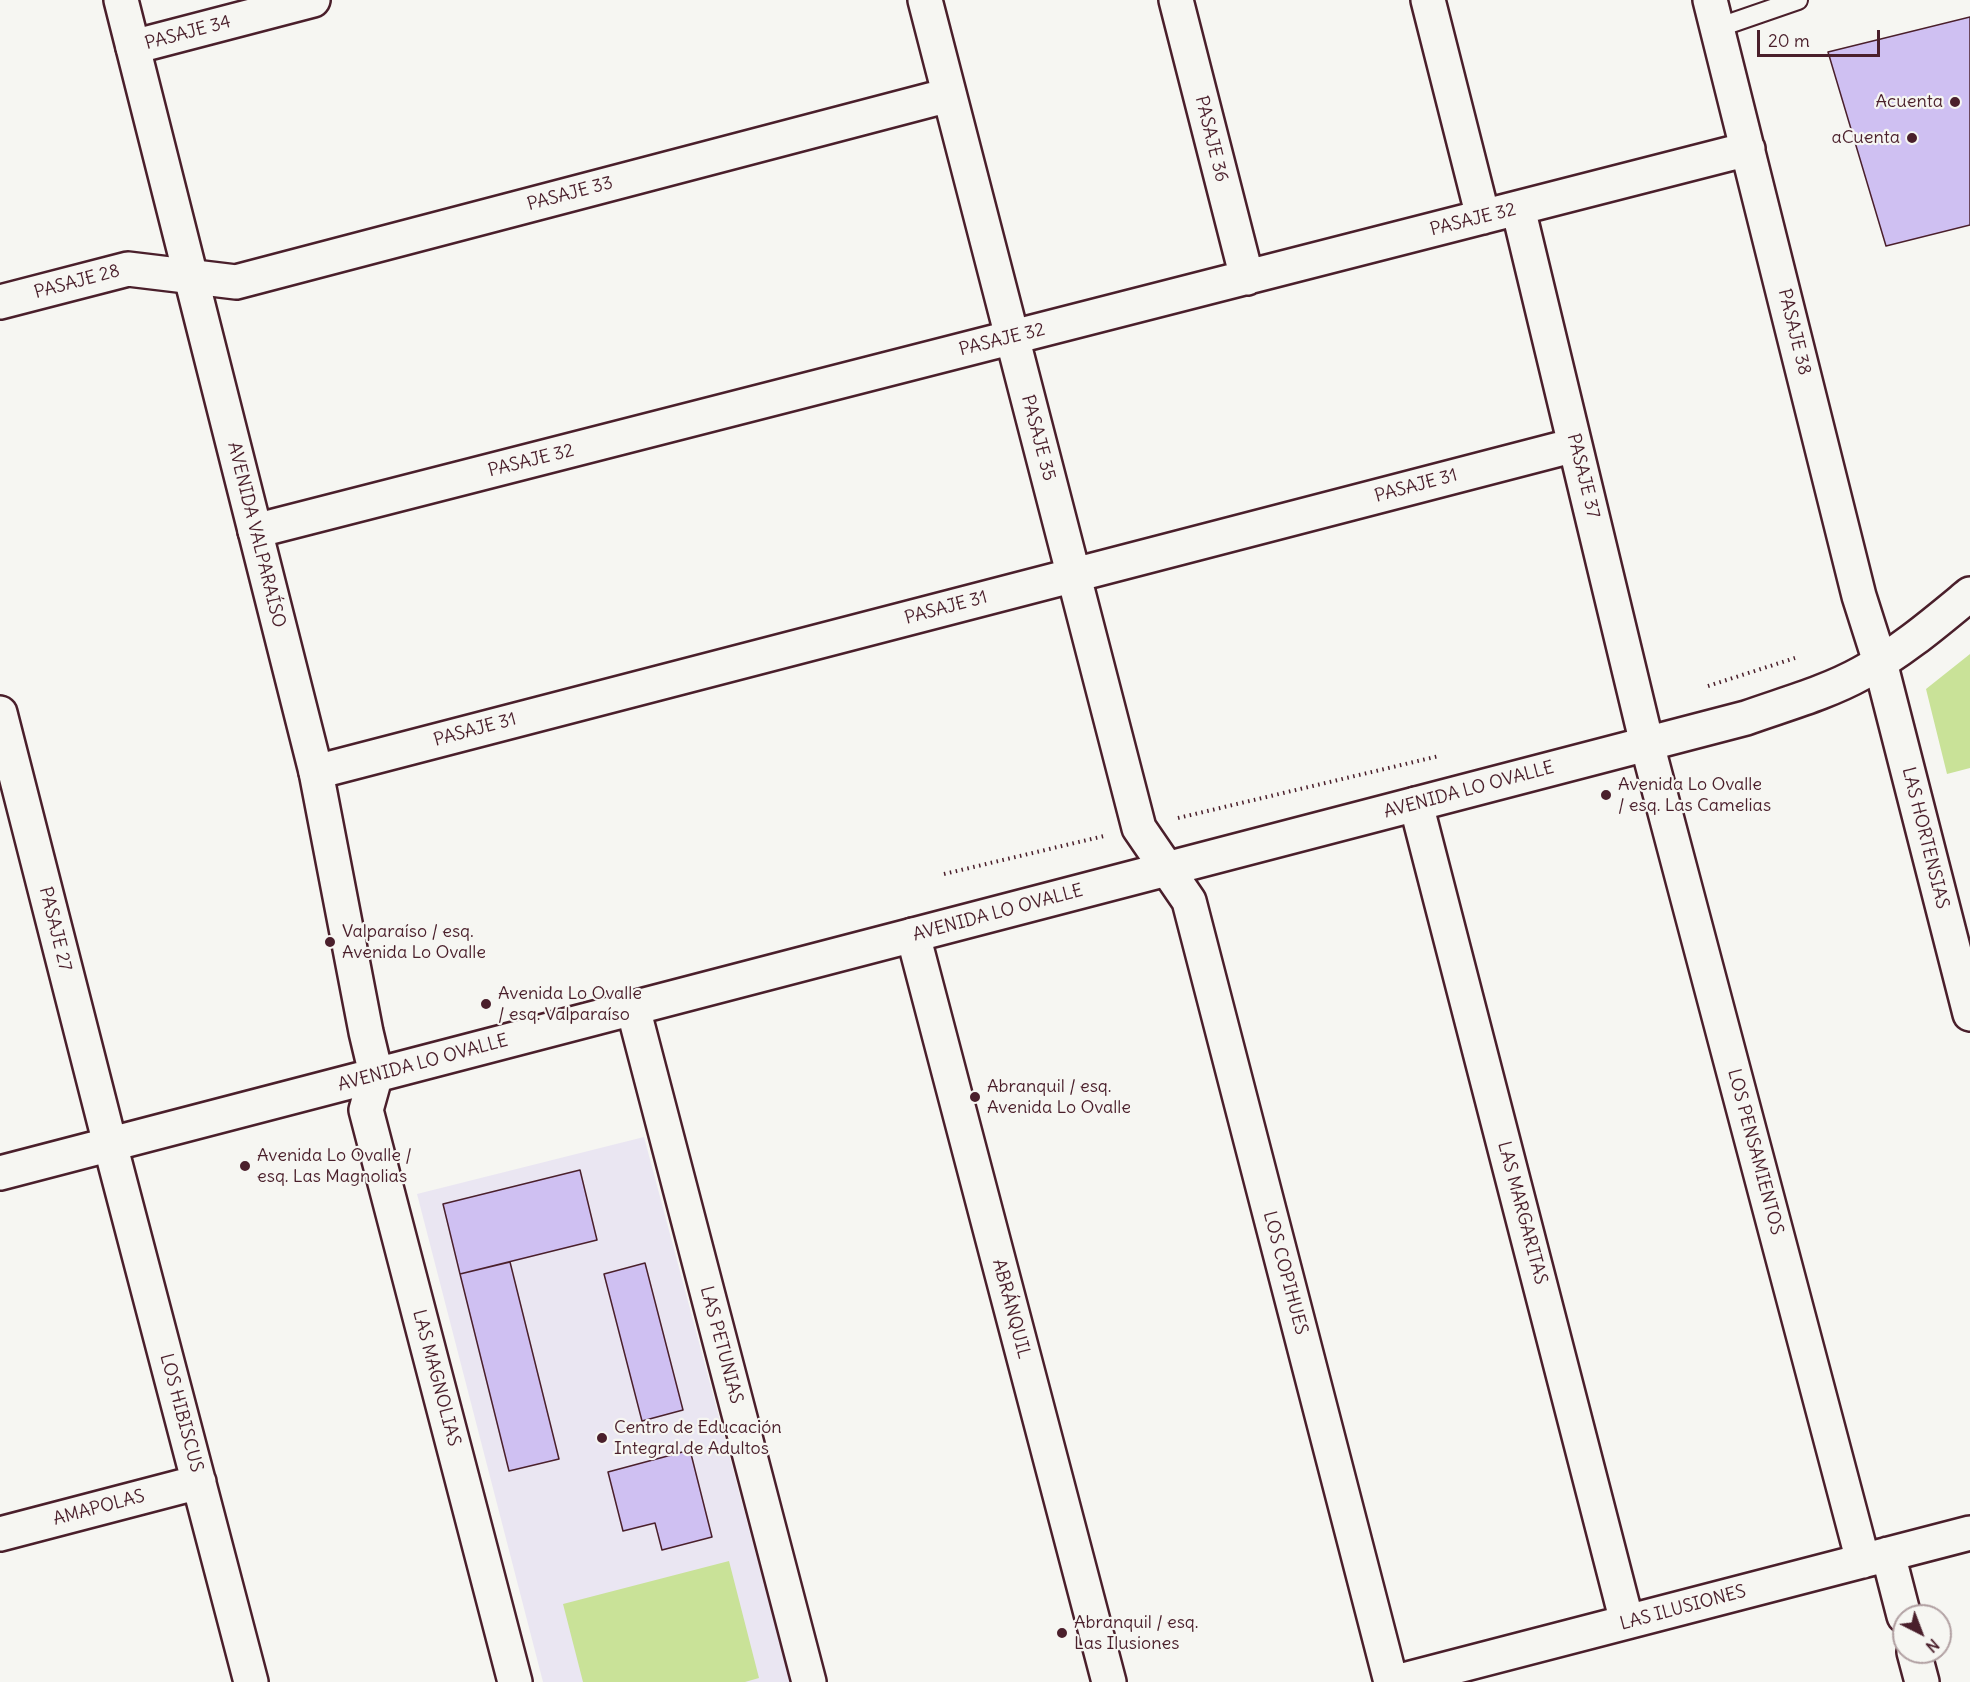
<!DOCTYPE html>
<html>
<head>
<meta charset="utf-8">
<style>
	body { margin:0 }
	#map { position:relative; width:1970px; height:1682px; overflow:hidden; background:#f6f6f2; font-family:Delius,sans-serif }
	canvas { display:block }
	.north { position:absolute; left:1892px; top:1604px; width:60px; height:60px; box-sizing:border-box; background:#f6f6f2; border:2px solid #b1a0a2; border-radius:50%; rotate:138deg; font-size:16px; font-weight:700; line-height:24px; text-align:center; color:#4a1f2b }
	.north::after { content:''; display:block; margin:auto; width:21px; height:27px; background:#4a1f2b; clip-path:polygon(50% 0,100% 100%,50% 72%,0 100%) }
	.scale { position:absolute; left:1757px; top:30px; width:123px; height:27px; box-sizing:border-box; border:3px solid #4a1f2b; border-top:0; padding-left:8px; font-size:18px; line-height:21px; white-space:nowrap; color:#4a1f2b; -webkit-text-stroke:4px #f6f6f2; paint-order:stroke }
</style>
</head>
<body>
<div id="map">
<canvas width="1970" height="1682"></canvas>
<div class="north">N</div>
<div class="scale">20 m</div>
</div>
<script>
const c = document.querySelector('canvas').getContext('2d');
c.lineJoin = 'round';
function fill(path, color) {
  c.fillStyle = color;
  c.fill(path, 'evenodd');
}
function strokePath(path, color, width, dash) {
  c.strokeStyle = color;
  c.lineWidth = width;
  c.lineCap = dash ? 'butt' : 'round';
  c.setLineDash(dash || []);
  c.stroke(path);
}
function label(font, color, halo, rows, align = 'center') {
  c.font = font + ' Delius,sans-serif';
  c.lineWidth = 4.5;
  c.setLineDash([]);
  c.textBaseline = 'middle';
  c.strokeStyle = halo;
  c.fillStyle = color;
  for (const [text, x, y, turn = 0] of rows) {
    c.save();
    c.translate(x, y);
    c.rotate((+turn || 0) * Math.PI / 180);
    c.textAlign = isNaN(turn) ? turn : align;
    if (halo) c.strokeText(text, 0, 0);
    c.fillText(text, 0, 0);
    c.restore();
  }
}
fill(new Path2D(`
	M644 1137 790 1682H543L417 1194Z`), '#eae6f2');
fill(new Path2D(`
	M1970 654V768L1947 774 1926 689Z
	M729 1561 759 1678 745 1682H583L563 1604Z`), '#c9e298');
const building = new Path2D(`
	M1970 17V225L1886 246 1828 52Z
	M580 1170 597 1240 460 1274 443 1204Z
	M510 1262 559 1459 509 1471 460 1274Z
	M645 1263 683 1410 642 1421 604 1274Z
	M690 1450 712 1537 662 1550 655 1523 623 1531 608 1472Z`);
fill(building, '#cfc0f2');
strokePath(building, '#4a1f2b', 1.5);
const lane = new Path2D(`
	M1717 28 1798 0`);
const street = new Path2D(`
	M925 0 1139 828 1189 901 1391 1682
	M1176 0 1247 278
	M1428 0 1483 217
	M1710 0 1859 596 1880 662 1970 1014
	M133 47 313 0
	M1518 208 1647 744 1863 1561
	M0 302 128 269 236 282 949 95
	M255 531 1748 149
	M0 713 110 1144 251 1682
	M316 772 1575 445
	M1416 804 1627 1622
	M913 935 1109 1682
	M633 1008 809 1682
	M376 1074 366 1110 515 1682
	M0 1534 199 1482
	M1888 1554 1904 1616
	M1914 1652 1922 1682
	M1396 1682 1970 1533`);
const secondary = new Path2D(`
	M121 0 316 772 366 1032 376 1074
	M0 1173 1746 718C1785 704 1826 693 1862 673 1901 652 1936 622 1970 594`);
strokePath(lane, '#4a1f2b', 22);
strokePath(street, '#4a1f2b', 38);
strokePath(secondary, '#4a1f2b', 38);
strokePath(new Path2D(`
	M1708 686 1795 658
	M1178 818 1439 756
	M944 874 1104 836`), '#4a1f2b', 4, [1.5, 4.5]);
strokePath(lane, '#f6f6f2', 18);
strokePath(street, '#f6f6f2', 33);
strokePath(secondary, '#f6f6f2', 33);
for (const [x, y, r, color] of [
	[1955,102,6,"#4a1f2b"],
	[1912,138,6,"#4a1f2b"],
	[1606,795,6,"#4a1f2b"],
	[330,942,6,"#4a1f2b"],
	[486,1004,6,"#4a1f2b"],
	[975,1097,6,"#4a1f2b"],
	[245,1166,6,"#4a1f2b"],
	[602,1438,6,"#4a1f2b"],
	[1062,1633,6,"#4a1f2b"]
]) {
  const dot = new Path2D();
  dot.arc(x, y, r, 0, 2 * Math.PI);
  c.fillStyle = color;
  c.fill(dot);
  strokePath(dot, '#f6f6f2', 2);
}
label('18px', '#4a1f2b', '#f6f6f2', [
	["PASAJE 34",188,33,-15],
	["PASAJE 36",1211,139,76],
	["PASAJE 33",570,194,-15],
	["PASAJE 32",1473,220,-14],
	["PASAJE 28",77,282,-15],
	["PASAJE 38",1794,332,76],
	["PASAJE 32",1002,340,-14],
	["PASAJE 35",1038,438,75],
	["PASAJE 32",531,461,-14],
	["PASAJE 37",1583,476,76],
	["PASAJE 31",1416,486,-15],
	["AVENIDA VALPARAÍSO",256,535,76],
	["PASAJE 31",946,608,-15],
	["PASAJE 31",475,730,-15],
	["AVENIDA LO OVALLE",1469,790,-15],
	["LAS HORTENSIAS",1925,838,76],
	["AVENIDA LO OVALLE",998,913,-15],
	["PASAJE 27",55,929,76],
	["AVENIDA LO OVALLE",423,1063,-15],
	["LOS PENSAMIENTOS",1755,1152,75],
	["LAS MARGARITAS",1522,1213,75],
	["LOS COPIHUES",1285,1273,75],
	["ABRÁNQUIL",1011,1309,75],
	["LAS PETUNIAS",721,1345,75],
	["LAS MAGNOLIAS",436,1378,75],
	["LOS HIBISCUS",181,1413,75],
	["AMAPOLAS",99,1508,-15],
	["LAS ILUSIONES",1683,1608,-15]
]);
label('18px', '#4a1f2b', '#f6f6f2', [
	["Acuenta",1943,102,"right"],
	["aCuenta",1900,138,"right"],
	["Avenida Lo Ovalle",1618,785],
	["/ esq. Las Camelias",1618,806],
	["Valparaíso / esq.",342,932],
	["Avenida Lo Ovalle",342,953],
	["Avenida Lo Ovalle",498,994],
	["/ esq. Valparaíso",498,1015],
	["Abranquil / esq.",987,1087],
	["Avenida Lo Ovalle",987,1108],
	["Avenida Lo Ovalle /",257,1156],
	["esq. Las Magnolias",257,1177],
	["Centro de Educación",614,1428],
	["Integral de Adultos",614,1449],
	["Abranquil / esq.",1074,1623],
	["Las Ilusiones",1074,1644]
], 'left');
</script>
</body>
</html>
